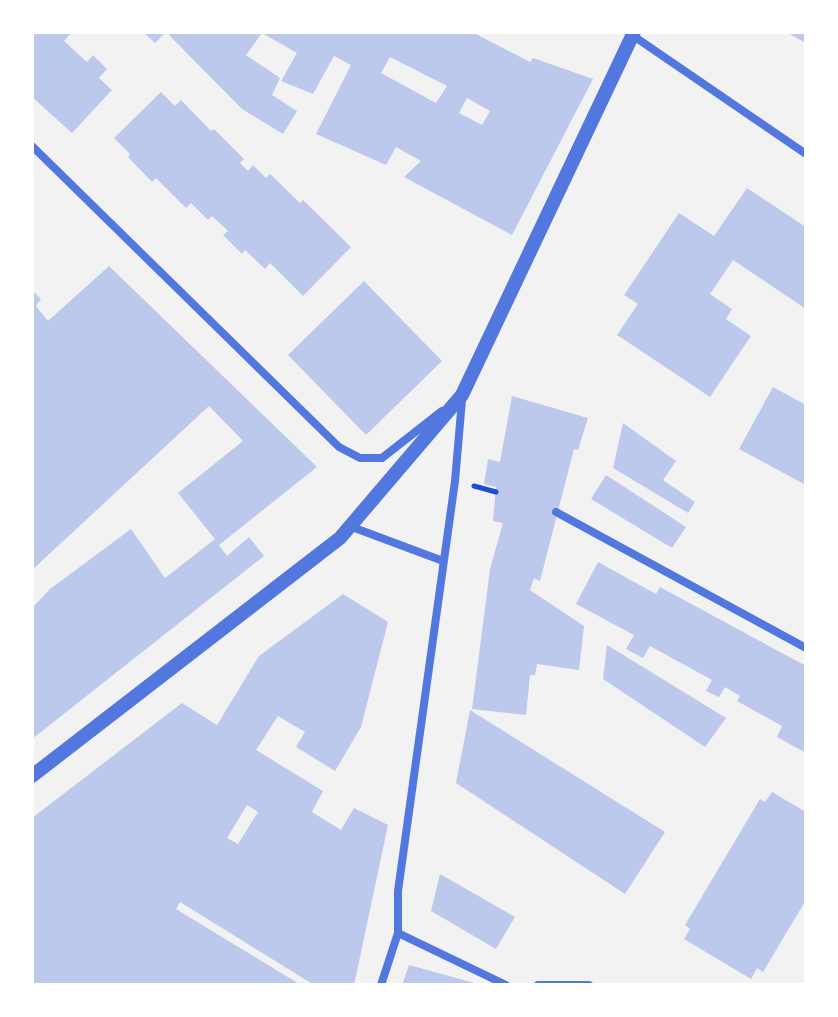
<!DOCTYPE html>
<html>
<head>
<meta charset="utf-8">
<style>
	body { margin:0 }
	#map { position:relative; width:838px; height:1017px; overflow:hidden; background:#f2f2f2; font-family:"Asap Condensed",sans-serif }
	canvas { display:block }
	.frame { position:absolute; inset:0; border:34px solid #fff; pointer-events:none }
</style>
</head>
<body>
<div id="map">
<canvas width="838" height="1017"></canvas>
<div class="frame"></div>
</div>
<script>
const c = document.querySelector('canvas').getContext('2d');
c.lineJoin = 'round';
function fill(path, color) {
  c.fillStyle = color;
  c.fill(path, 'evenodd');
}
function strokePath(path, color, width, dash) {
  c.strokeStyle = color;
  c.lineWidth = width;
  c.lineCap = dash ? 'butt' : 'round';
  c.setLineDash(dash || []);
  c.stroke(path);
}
fill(new Path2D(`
	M32 32H72L64 41 87 62 93 55 107 69 99 78 112 90 72 133 32 97Z
	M143 32H166L155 43Z
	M170 32H472L530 62 533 58 593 79 512 235 404 177 421 161 396 147 386 165 316 134 351 65 334 56 313 94 281 81 297 53 262 33 246 55 280 78 272 95 297 111 283 134 242 109 169 35ZM390 57 447 86 436 103 381 73ZM467 98 490 111 482 125 459 113Z
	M786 32H806V43Z
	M161 92 175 106 181 100 211 131 214 129 244 159 240 163 248 171 253 165 266 178 270 174 300 203 303 200 351 247 303 296 270 263 265 269 245 250 242 254 223 235 228 231 212 216 208 220 191 203 186 208 156 178 152 182 128 157 130 154 114 138Z
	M747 188 806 227V309L733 260 710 294 732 309 726 319 751 336 710 397 617 335 638 304 624 295 679 213 714 236Z
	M109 266 317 467 219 545 227 556 249 537 264 556 32 739V608L50 589 131 529 165 578 215 539 178 493 243 441 209 406 32 570V290L41 299 36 306 48 321Z
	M364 281 442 361 366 435 288 355Z
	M773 387 806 405V485L739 449Z
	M512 396 588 418 578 450 574 449 540 581 534 578 530 590 584 626 579 670 537 664 535 675H530L526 715 472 709 490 569 503 523 493 521 496 487 484 484 488 459 500 462Z
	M623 423 676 461 663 480 695 502 688 513 613 468Z
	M606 475 686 527 672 548 591 499Z
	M598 562 656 594 660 587 806 666V753L777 737 782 726 737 701 740 696 725 687 719 697 706 691 712 680 650 646 643 658 626 649 634 635 576 604Z
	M343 594 388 622 361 727 335 771 296 747 305 732 278 716 256 750 323 791 312 812 341 830 354 808 388 825 354 985H314L180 902 176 909 301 985H32V818L182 703 217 725 259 656ZM247 805 258 812 238 844 227 838Z
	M607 645 726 718 705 747 603 679Z
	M470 710 665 832 625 894 456 783Z
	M772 792 806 812V900L763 972 757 968 751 979 684 939 690 929 685 925 760 799 765 802Z
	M440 874 515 917 496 949 431 911Z
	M409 965 478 984V985H402Z`), '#bdc9ec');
strokePath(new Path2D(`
	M474 486 496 492`), '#1d4ed8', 5);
strokePath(new Path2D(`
	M632 35 806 154
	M32 146 339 447 360 458H382L442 411
	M556 512 806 648
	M352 527 443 561
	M398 933 506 985
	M381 985 398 933V891L455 481 462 400
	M538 985H589`), '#5277de', 8);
strokePath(new Path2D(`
	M32 776 340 538 462 395 634 32`), '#5277de', 14);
</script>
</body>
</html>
